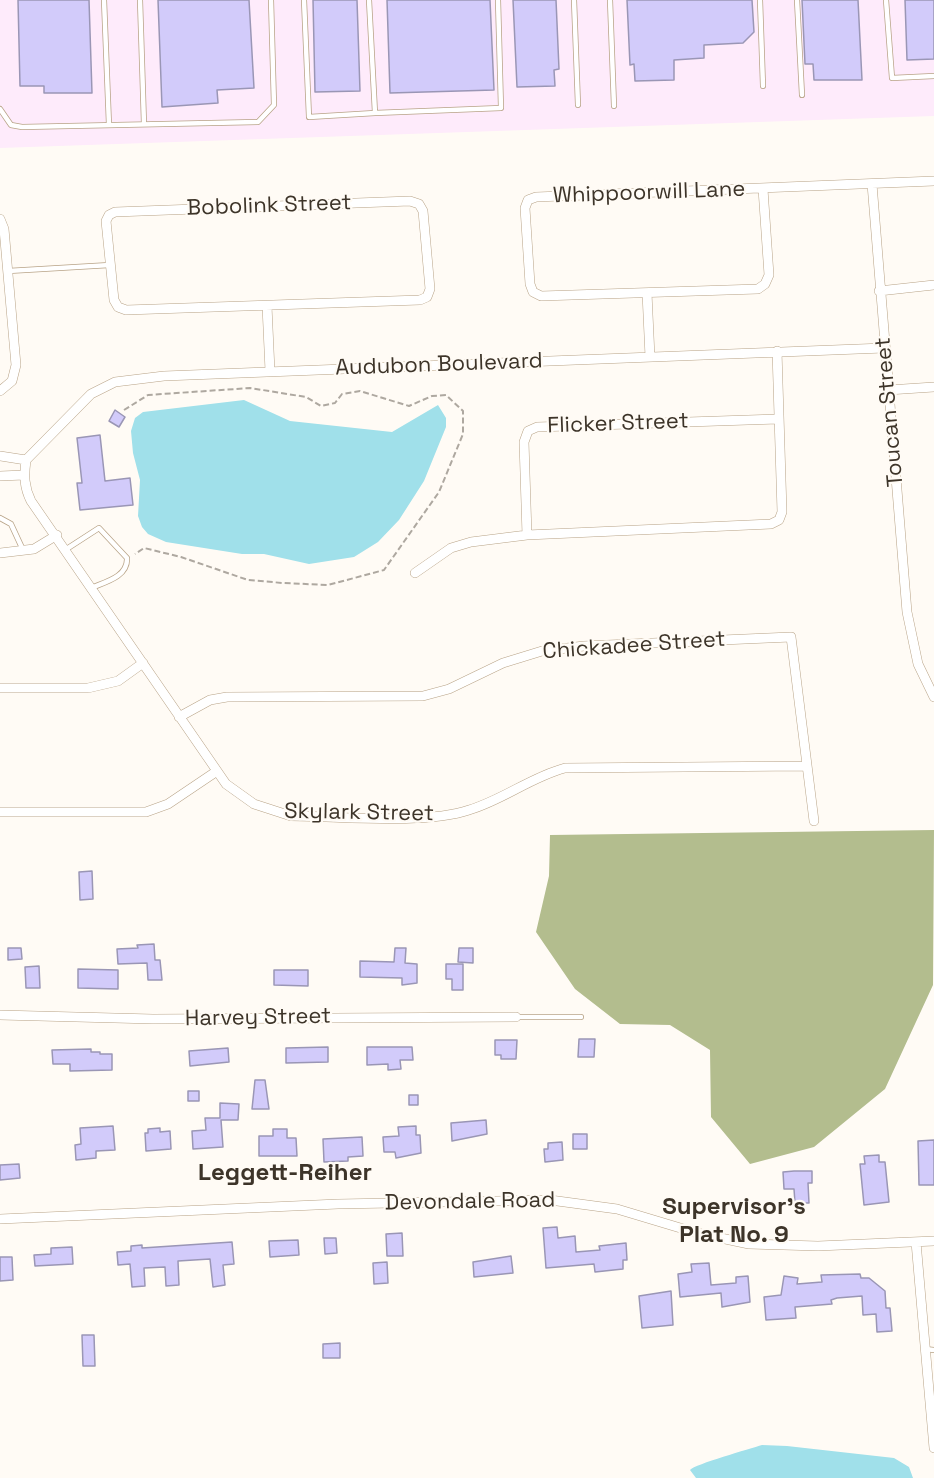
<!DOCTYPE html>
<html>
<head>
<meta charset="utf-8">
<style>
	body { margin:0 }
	canvas { display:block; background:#fffbf5 }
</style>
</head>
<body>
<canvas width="934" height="1478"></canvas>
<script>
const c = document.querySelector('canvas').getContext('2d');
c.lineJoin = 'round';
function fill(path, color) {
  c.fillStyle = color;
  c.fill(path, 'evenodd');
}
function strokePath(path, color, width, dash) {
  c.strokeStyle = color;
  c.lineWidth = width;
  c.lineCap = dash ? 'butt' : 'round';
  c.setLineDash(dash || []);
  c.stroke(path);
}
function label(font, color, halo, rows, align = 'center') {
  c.font = font + ' "Space Grotesk",sans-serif';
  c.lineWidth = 4.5;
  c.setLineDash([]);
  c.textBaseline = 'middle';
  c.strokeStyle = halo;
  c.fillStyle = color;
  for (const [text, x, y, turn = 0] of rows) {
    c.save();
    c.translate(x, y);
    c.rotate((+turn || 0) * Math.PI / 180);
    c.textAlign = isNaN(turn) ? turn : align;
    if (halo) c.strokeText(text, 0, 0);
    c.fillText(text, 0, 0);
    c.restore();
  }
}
fill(new Path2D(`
	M0 0H934V116L0 148Z`), '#feebfb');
fill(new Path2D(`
	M934 830 933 985 885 1089 814 1147 750 1164 711 1117 710 1050 670 1025 620 1024 575 989 536 932 549 876 550 835Z`), '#b3bd8e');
fill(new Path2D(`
	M244 400 290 421 392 432 438 405 446 418V427L424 481 399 520 378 542 354 557 309 564 264 554H242L166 542 148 534 142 527 138 516 140 480 133 453 131 431 135 418 143 412Z
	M762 1445 787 1446 894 1458 909 1467 913 1478H696L690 1470C695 1464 750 1449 762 1445Z`), '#a0e0ea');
const building = new Path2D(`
	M18 0H89L92 93H44V86H20Z
	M158 0H249L254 88 217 90 218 103 162 107Z
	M313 0H357L360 91 315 92Z
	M387 0H490L494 90 390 93Z
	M513 0H556L559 69 554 70 555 86 517 87Z
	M627 0H752L754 32 743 43 704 45V58L674 60V80L635 81 634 64 630 65Z
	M802 0H858L862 80H814L813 64H805Z
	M905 0H934V59L907 60Z
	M115 410 125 417 119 427 109 421Z
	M100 435 105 481 130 478 133 505 80 510 77 483H82L77 438Z
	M92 871 93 899 80 900 79 872Z
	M154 944 155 960H160L162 980H148L147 963 118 964 117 949 138 948 137 945Z
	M8 948H21L22 959 8 960Z
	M395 948H406L405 963 417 964V983L402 985V978L360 977V961L394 962Z
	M459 948H473V963L458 962Z
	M446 964H463V990H452V979H446Z
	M39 966 40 988H26L25 967Z
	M78 969 118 970V989L78 988Z
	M274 970H308V986L274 985Z
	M579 1039H595L594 1057H578Z
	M495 1040H517L516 1059H501V1055H495Z
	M328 1047V1062L286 1063V1048Z
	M367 1047H412L413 1060H400L401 1069 388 1070V1064L367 1065Z
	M228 1048 229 1062 190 1066 189 1051Z
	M91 1049V1052H100V1054H112V1070L70 1071V1064H53L52 1050Z
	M255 1080H265L269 1109H252Z
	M188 1091H199V1101H188Z
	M409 1095H418V1105H409Z
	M220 1103 239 1104 238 1120H221L223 1147 193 1149 192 1131 206 1130 205 1118H220Z
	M486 1120 487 1134 452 1141 451 1123Z
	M113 1126 115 1150 96 1151V1158L76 1160 75 1145 81 1144 80 1128Z
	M416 1126V1135H420L421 1153 396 1158 395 1152H384L383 1137 399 1136 398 1127Z
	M160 1128V1132L170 1131 171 1149 146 1151 145 1133H148V1129Z
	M273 1129H287V1138H296L297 1156H259V1136H273Z
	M573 1134H587V1149H573Z
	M362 1137 363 1156 348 1157V1161L324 1162 323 1139Z
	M934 1140V1185H919L918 1141Z
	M562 1142 563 1160 545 1162 544 1149H548V1143Z
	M879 1155V1162H885L889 1202 864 1205 860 1164H865L864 1156Z
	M19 1164 20 1178 0 1180V1165Z
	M794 1171H812V1183H808L809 1203H795L794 1189H784L783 1172Z
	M557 1227 558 1238 575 1236 576 1252 600 1250 599 1246 626 1243 627 1260H623V1269L595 1272 594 1264 546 1268 543 1228Z
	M402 1233 403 1256H387L386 1234Z
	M324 1238H336L337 1253 325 1254Z
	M298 1240 299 1255 270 1257 269 1241Z
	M232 1242 234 1264 223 1265 225 1285 213 1287 210 1259 178 1261 179 1285 166 1286 165 1267 144 1268 145 1286 132 1287 130 1264 118 1265 117 1252 131 1251V1246L142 1245V1248Z
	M72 1247 73 1264 35 1266 34 1255 51 1254V1248Z
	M511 1256 513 1273 474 1277 473 1262Z
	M0 1257H12L13 1280 0 1281Z
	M387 1262 388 1283 374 1284 373 1263Z
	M709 1263 711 1285 736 1283V1277L748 1276 750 1302 722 1307 721 1293 680 1297 678 1274 692 1272 691 1264Z
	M860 1274 861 1278H869L885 1291 886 1308H890L892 1331 877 1332 876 1314 863 1315 862 1296 837 1298 831 1300 832 1304 795 1307 796 1318 766 1320 764 1297 781 1295 784 1276 798 1278 797 1284 822 1282 821 1275Z
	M671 1291 673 1325 642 1328 639 1296Z
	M82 1335H94L95 1366H83Z
	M340 1343V1358H323V1344Z`);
fill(building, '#d2cbfa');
strokePath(building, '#9a96b5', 1.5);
const service = new Path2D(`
	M104 0 109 125
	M140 0 144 124
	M304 0 309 117 375 113
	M369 0 375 113 501 108 498 0
	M574 0 578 105
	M610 0 614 106
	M760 0 763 86
	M797 0 802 95
	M886 0 892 78 934 76
	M0 109 11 125 22 127 258 122 274 105 271 0
	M8 271 110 265
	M0 518 11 524 23 550
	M65 550 99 528 127 558C128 577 105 582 91 588
	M516 1017H581
	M925 1349 934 1350`);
const minor = new Path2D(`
	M872 184 907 612 918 664 934 697
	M763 189 769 275 765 284 758 289 541 296 533 292 530 284 525 208 528 200 536 197 934 181
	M410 201 419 204 423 211 430 289 427 297 420 300 126 310 118 307 114 300 106 221 109 215 115 212Z
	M0 219 4 229 16 365 12 381 0 391
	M879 291 934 285
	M647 293 650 357
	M267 306 270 371
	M888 390 934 387
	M0 456 26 460
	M0 476 24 475
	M527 535 524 442 528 431 537 427 778 419
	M0 553 34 549 57 535
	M415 573 451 548 471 542 527 535 771 524 779 520 782 512 777 351
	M0 688H88L118 681 143 663
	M179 717 210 700 227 697 423 696 449 689 503 663 542 651 584 646 791 637 814 821
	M805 766 565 768C531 777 503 800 469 810 424 825 340 816 291 816L254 804 226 784 31 501C24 487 24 476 26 460L91 394 115 382 164 376 884 348
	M0 812H146L168 804 217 771
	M0 1015 153 1019 516 1017
	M0 1219 338 1204 550 1200 617 1209 697 1233 749 1244 818 1246 934 1241
	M916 1242 934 1448`);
strokePath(service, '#b8a387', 6);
strokePath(minor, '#b8a387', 10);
strokePath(new Path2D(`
	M124 410 148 395 250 388 306 397 321 406 335 403 342 394 360 391 409 406 432 396 446 395 463 411V434L439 492 384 570 328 585 283 583 248 580 181 557 144 548 135 554`), '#aea8a0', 2, [6, 3]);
strokePath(service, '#fff', 4.5);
strokePath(minor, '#fff', 9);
label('22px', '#3d3429', '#fffbf5', [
	["Whippoorwill Lane",649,193,-2],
	["Bobolink Street",269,206,-2],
	["Audubon Boulevard",439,365,-2],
	["Toucan Street",890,412,-95],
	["Flicker Street",618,424,-2],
	["Chickadee Street",634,646,-4],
	["Skylark Street",359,813,1],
	["Harvey Street",258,1018,-1],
	["Devondale Road",470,1202,-1]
]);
label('bold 24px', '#3d3429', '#fffbf5', [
	["Leggett-Reiher",285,1173],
	["Supervisor's",734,1207],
	["Plat No. 9",734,1235]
]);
</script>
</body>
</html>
